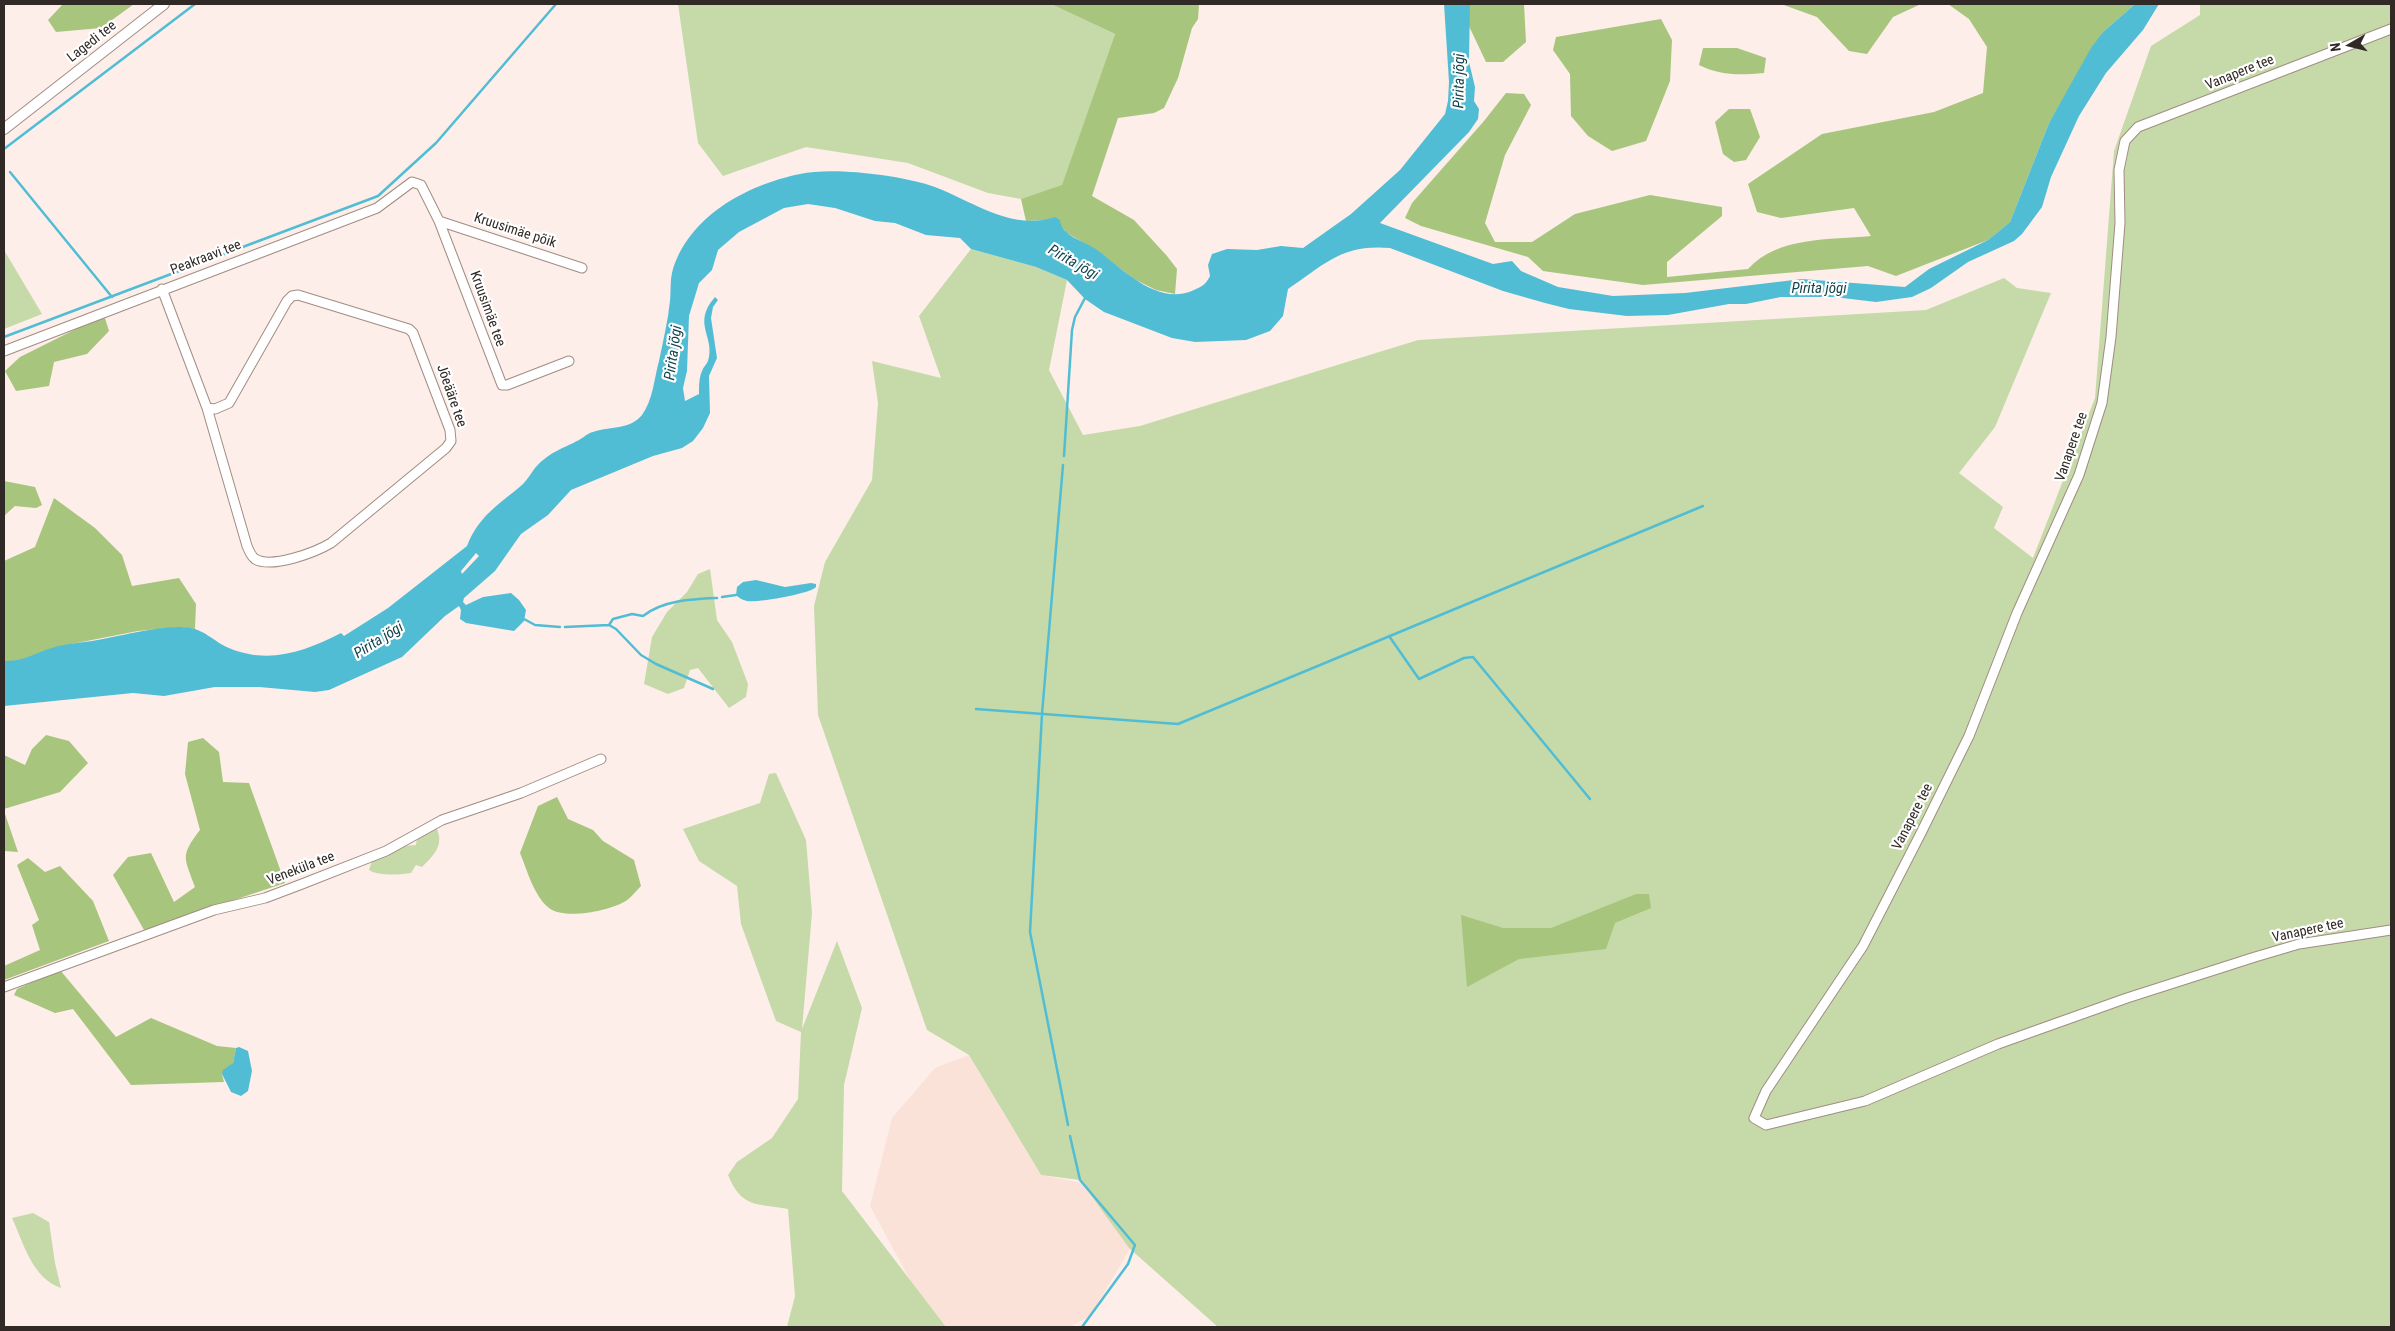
<!DOCTYPE html>
<html>
<head>
<meta charset="utf-8">
<style>
	body { margin:0 }
	#map { position:relative; width:2395px; height:1331px; overflow:hidden; background:#fdeee9; font-family:"Roboto Condensed",sans-serif }
	canvas { display:block }
	.frame { position:absolute; inset:0; border:5px solid #312925; pointer-events:none }
	.north { position:absolute; left:2325px; top:20px; width:50px; height:50px; -webkit-text-stroke:4px #fff; paint-order:stroke; rotate:262deg; font-size:14px; font-weight:700; line-height:20px; text-align:center; color:#312925 }
	.north::after { content:''; display:block; margin:auto; width:18px; height:22px; background:#312925; clip-path:polygon(50% 0,100% 100%,50% 72%,0 100%) }
</style>
</head>
<body>
<div id="map">
<canvas width="2395" height="1331"></canvas>
<div class="frame"></div>
<div class="north">N</div>
</div>
<script>
const c = document.querySelector('canvas').getContext('2d');
c.lineJoin = 'round';
function fill(path, color) {
  c.fillStyle = color;
  c.fill(path, 'evenodd');
}
function strokePath(path, color, width, dash) {
  c.strokeStyle = color;
  c.lineWidth = width;
  c.lineCap = dash ? 'butt' : 'round';
  c.setLineDash(dash || []);
  c.stroke(path);
}
function label(font, color, halo, rows, align = 'center') {
  c.font = font + ' "Roboto Condensed",sans-serif';
  c.lineWidth = 4.5;
  c.setLineDash([]);
  c.textBaseline = 'middle';
  c.strokeStyle = halo;
  c.fillStyle = color;
  for (const [text, x, y, turn = 0] of rows) {
    c.save();
    c.translate(x, y);
    c.rotate((+turn || 0) * Math.PI / 180);
    c.textAlign = isNaN(turn) ? turn : align;
    if (halo) c.strokeText(text, 0, 0);
    c.fillText(text, 0, 0);
    c.restore();
  }
}
fill(new Path2D(`
	M969 1055 1041 1175 1082 1183 1131 1247 1090 1316 1070 1327H946L914 1287 870 1206 892 1118 935 1068Z`), '#fbe2d8');
fill(new Path2D(`
	M678 4H1051L1115 34 1062 186 1021 199 988 193 908 163 806 147 723 176 698 143Z
	M2200 4H2391V1327H1218L1129 1248 1080 1180 1041 1175 969 1055 927 1030 818 715 814 606 825 562 872 480 878 403 872 361 941 378 919 316 971 249 1036 267 1067 280 1049 370 1083 435 1140 426 1418 340 1926 310 2004 278 2017 288 2051 293 1995 427 1959 473 2003 507 1994 528 2033 558 2095 398 2114 151 2151 46 2200 15Z
	M4 250 42 314 4 329Z
	M710 569 717 620 732 642 748 684 746 697 729 708 698 668 690 670 684 688 668 694 644 684 652 637 667 612 687 592 698 574Z
	M776 773 806 840 812 913 802 1029 837 941 862 1008 844 1085 842 1191 946 1327H787L795 1296 788 1209C757 1203 742 1209 728 1175L737 1162 772 1138 798 1099 801 1032 776 1021 741 924 737 886 699 861 683 829 760 803 769 774Z
	M436 827C445 845 434 855 422 867L416 865 411 873C400 875 378 876 369 870L373 858 404 846 416 845 417 838Z
	M33 1213 49 1222 55 1263 61 1288C32 1278 24 1244 12 1218Z`), '#c5daa8');
fill(new Path2D(`
	M63 4H134L101 28 56 32 48 20Z
	M1051 4H1199L1198 19 1192 28 1178 78 1164 108 1154 113 1118 118 1092 196 1134 220 1167 256 1177 269 1175 294 1156 290 1134 279 1096 250 1067 233 1060 225 1045 220 1026 221 1021 199 1062 185 1115 34Z
	M1470 4H1524L1526 42 1503 62H1486L1468 24Z
	M1781 4H1921L1893 17 1867 54 1849 51 1817 17Z
	M1948 4H2135L2103 32 2049 123 2010 222 1988 240 1896 276 1868 266 1643 285 1543 271 1528 257 1421 226 1405 218 1412 203 1484 121 1506 93 1524 94 1531 105 1505 155 1485 223 1495 242H1532L1575 214 1650 195 1722 207V216L1667 262V277L1748 269C1778 236 1830 240 1871 236L1854 208 1781 218 1757 212 1748 184 1822 134 1934 112 1983 93 1987 47 1969 19Z
	M1661 19 1672 40 1670 81 1646 141 1612 151 1588 136 1571 116 1570 74 1553 50 1556 37Z
	M1703 48H1737L1766 58 1764 73C1740 75 1721 76 1699 65Z
	M1729 109H1750L1760 137 1746 160 1734 162 1723 154 1715 122Z
	M104 315 109 331 87 354 54 362 49 386 16 391 5 371 20 357Z
	M4 481 35 487 42 505 36 508 15 506 4 516Z
	M54 498 95 528 122 555 132 586 179 578 196 604 195 629 180 627 138 631 56 647 17 662 4 661V561L35 547Z
	M46 735 69 741 88 763 60 792 4 809V755L25 765 32 749Z
	M203 738 219 752 223 782 249 783 285 883 144 930 113 875 128 857 151 853 174 902 195 887C184 857 180 856 200 830L185 774 188 742Z
	M557 797 568 819 593 830 603 841 634 860 641 886C636 891 630 899 624 902 608 911 565 920 549 908 534 896 527 870 520 853L538 806Z
	M4 811 18 852 4 851Z
	M28 858 45 872 60 866 93 901 109 941 4 980V966L40 950 32 925 39 920 17 865Z
	M1636 894H1649L1651 908 1615 923 1606 949 1519 959 1467 987 1461 915 1503 928H1551Z
	M60 970 116 1037 151 1018 217 1046 236 1048 233 1063 222 1074 224 1082 131 1085 73 1009 55 1013 14 995 17 989Z`), '#a7c57c');
fill(new Path2D(`
	M1444 4H1470L1469 62 1475 87 1474 101 1479 109 1478 119 1469 132 1380 223 1493 264 1512 261 1521 271 1558 287 1613 296 1685 293 1802 279 1905 287 1929 269 1988 240 2010 222 2049 123 2091 48 2103 32 2135 4H2159L2143 30 2106 73 2079 116 2051 177 2042 207 2022 234 2014 241 1968 262 1931 288 1912 297 1876 302 1834 297H1781L1746 304H1729L1668 315 1627 316 1569 309 1545 303 1503 291 1390 248C1342 244 1325 264 1288 289L1283 316 1270 331 1246 340 1195 342 1172 338 1104 312 1085 299 1067 280 1036 267 971 249 960 238 926 235 895 223 875 221 835 208 808 204 784 208 739 232 718 250 712 270 699 283 689 316 687 371 683 388 685 401 699 394C699 387 699 377 702 371 703 367 707 364 708 361 716 337 691 324 715 297L718 300 713 307 711 318 717 358 709 376 710 413 703 428 693 441 682 448 653 456 571 490 548 515 521 534 495 571 464 598 463 602 466 605 483 597 511 593 519 600 526 610 524 621 514 631 466 623 460 619 461 610 459 606 445 616 402 657 329 690 315 692 259 687H215L164 696 133 693 4 706V661C24 662 39 651 58 646 73 643 88 642 103 639 128 634 152 628 178 627 203 626 209 639 229 648 269 665 306 651 341 633L344 636 388 608 467 546C479 515 500 504 523 484 528 479 531 473 535 468 549 452 562 449 579 440 584 437 588 433 593 432 609 426 630 430 642 415 653 400 654 379 659 361 663 341 668 321 670 301 671 292 670 282 672 273 687 217 746 185 800 174 833 167 896 175 929 185 971 199 1009 232 1055 217L1060 220C1061 236 1085 241 1097 250 1123 269 1158 307 1194 290 1203 286 1206 284 1210 276L1208 265 1212 254 1227 249 1257 250 1281 246 1303 248 1351 214 1400 170 1445 114 1448 101 1449 82ZM476 553 479 556 462 574 461 571Z
	M756 580 785 587 811 583 816 584V587C810 594 756 603 747 601 742 600 739 598 736 595L737 587 743 582Z
	M239 1047 248 1051 252 1071 248 1091 241 1096 231 1092 222 1074 223 1070 233 1063 236 1048Z`), '#51bdd5');
strokePath(new Path2D(`
	M4 149 195 4
	M10 172 112 297
	M4 337 378 196 436 143 556 4
	M1064 456 1072 330 1075 317 1085 298
	M1063 465 1042 714 1030 932 1068 1125
	M722 597 736 595
	M524 619 535 625 560 627
	M609 625 613 619 632 614 643 616C663 600 693 599 717 598
	M565 627 609 625 616 629 641 655 656 664 713 689
	M1389 636 1419 679 1464 658 1473 657 1590 799
	M976 709 1178 724 1703 506
	M1070 1136 1080 1180 1135 1245 1128 1264 1082 1327`), '#51bdd5', 2.5);
const minor = new Path2D(`
	M2391 29 2138 127 2125 141 2119 170 2120 223 2111 337 2102 403 2079 475 2017 613 1969 736 1920 835 1863 946 1766 1091 1754 1118 1766 1125 1865 1101 1998 1044 2127 998 2255 957 2299 944 2391 930
	M439 221 582 268
	M162 289 207 408 247 546C249 551 251 556 255 559 272 569 316 552 331 543L446 448 451 441 450 430 413 333 409 329 298 295 292 296 287 301 229 403 215 409 207 408
	M4 351 377 208 412 182 421 185 439 221 502 385H507L569 361
	M4 987 214 910 265 898 302 884 386 851 442 820 521 793 601 759`);
const tertiary = new Path2D(`
	M4 129 164 4`);
strokePath(minor, '#a18c83', 11);
strokePath(tertiary, '#a18c83', 12);
strokePath(minor, '#fff', 9);
strokePath(tertiary, '#fff', 10);
label('14px', '#312925', '#fff', [
	["Lagedi tee",92,42,-38],
	["Vanapere tee",2240,73,-22],
	["Kruusimäe põik",515,231,18],
	["Peakraavi tee",206,258,-21],
	["Kruusimäe tee",487,309,70],
	["Jõeääre tee",451,396,71],
	["Vanapere tee",2072,447,-71],
	["Vanapere tee",1913,817,-63],
	["Veneküla tee",301,869,-21],
	["Vanapere tee",2308,931,-12]
]);
label('italic 15px', '#13444e', '#fff', [
	["Pirita jõgi",1460,81,-89],
	["Pirita jõgi",1073,263,30],
	["Pirita jõgi",1819,289],
	["Pirita jõgi",674,353,-82],
	["Pirita jõgi",379,641,-32]
]);
</script>
</body>
</html>
